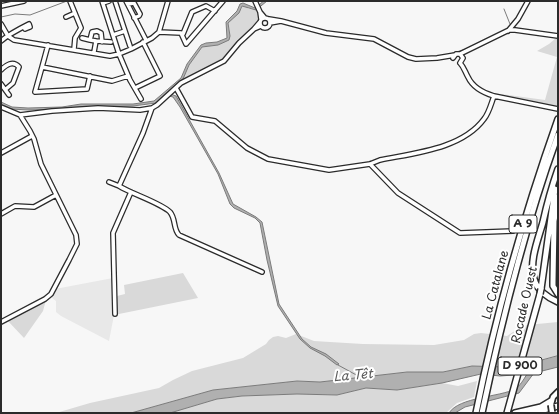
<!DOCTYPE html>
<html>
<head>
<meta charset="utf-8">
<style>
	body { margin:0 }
	#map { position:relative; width:559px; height:414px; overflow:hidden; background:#f7f7f7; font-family:"Playpen Sans",sans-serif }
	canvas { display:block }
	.frame { position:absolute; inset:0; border:2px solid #2b2b2b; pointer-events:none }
</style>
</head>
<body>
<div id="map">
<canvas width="559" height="414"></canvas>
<div class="frame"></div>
</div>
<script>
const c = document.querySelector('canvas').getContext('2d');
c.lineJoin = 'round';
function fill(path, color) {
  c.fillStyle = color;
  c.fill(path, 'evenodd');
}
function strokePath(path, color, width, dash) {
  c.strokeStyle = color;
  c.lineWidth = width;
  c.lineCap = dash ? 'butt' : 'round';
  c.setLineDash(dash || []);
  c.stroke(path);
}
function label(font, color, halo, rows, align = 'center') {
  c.font = font + ' "Playpen Sans",sans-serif';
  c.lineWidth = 4;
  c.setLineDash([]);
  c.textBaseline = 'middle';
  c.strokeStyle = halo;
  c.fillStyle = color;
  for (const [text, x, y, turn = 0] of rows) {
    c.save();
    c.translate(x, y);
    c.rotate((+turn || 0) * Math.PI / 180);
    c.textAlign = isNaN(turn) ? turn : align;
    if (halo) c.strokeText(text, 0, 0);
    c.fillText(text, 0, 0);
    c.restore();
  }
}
fill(new Path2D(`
	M113 278 114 315 109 341 61 316 56 312V301L52 298V295L55 289Z`), '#e8e8e8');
fill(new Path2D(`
	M244 5 249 9H257L259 18 256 24 238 42 223 60 181 81 189 65 202 47 218 45 228 40 230 33 228 23Z
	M556 38H558V107L495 95 486 92 545 100 557 57 537 51 549 44Z
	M183 273 198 298 114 315 113 297 125 294 124 285Z
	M46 300 43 311 24 338 7 320Z
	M558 322V356L527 364 506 367 472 366 443 372H407L320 382 297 381 213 390 131 413H56L90 403 159 388 173 380 192 371 243 358 266 344 269 340 273 337 278 336 286 338 296 334 314 341 330 342 363 344 434 345 464 340 474 334 481 333 507 336 519 328 527 325Z
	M477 381 474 397 457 403 446 413H170L217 399 242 396 297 394 337 395 366 388 397 390 442 383 458 386Z`), '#d9d9d9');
const water = new Path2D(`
	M264 1H267L256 10 242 6 239 13 228 23 230 36 229 40 218 45 202 47 189 65 183 79 168 93 176 96 219 173 233 204 256 217 262 222 279 304 302 339 311 347 326 354 339 364 337 365 325 356 310 348 300 339 278 306 267 260 260 223 255 218 234 208 230 204 218 174 180 107 173 97 165 95 156 103 133 106 81 107 62 109 28 110 11 109 1 105V102L12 107 28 108 62 107 81 104H133L154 101 181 78 187 64 201 45 206 43 217 42 227 38 226 22 237 11 240 4 243 3 255 8Z
	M558 356V367L534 373 519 393 465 407 455 413H449C459 397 500 397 515 389 520 386 524 379 527 374L500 376 481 374 442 383 397 390 366 388 337 395 297 394 242 396 217 399 170 413H131L213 390 297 381 320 382 407 372H443L472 366 506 367 527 364Z`);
fill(water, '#b0b0b0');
strokePath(water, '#7b7b7b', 1);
strokePath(new Path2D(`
	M504 9 510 24
	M1 17 15 14 30 15 67 1
	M287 21 327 31
	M342 33 373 37
	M376 38 394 48
	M406 54 416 57H422
	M447 55 469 48
	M338 365 360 377`), '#7b7b7b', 1);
const minor = new Path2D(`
	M70 1 81 28 75 38 74 49
	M102 1 119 54 130 80 141 99
	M115 1 130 46
	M126 1 146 40
	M255 1 260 12
	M103 3 109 1
	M128 4 134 3 140 14 139 16 134 18
	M1 6 24 1
	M66 17 75 13
	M260 23a5 5 0 1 1 10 0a5 5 0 1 1-10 0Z
	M261 19 260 12 265 18
	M269 19 281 21 270 23
	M281 21 326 33 374 39 408 57 416 59 437 58 455 55
	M260 22 254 29 261 26
	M1 24 8 36 14 40 110 56 119 54 131 49 152 38 159 32 168 1
	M508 31 518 19 528 1
	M159 32 181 33 186 44 223 1
	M183 34 192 12 206 6 215 11
	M113 35 125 31
	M82 38 90 40
	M1 41C9 34 19 29 29 24L30 27 25 29 24 27
	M96 41 90 40 92 32 97 31 101 33 102 42
	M48 45 42 67 112 81 128 76
	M94 52 96 41 111 42
	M460 54 463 58 460 63
	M453 58 456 54H460L509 30H515L558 36
	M460 63C464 67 465 72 468 77 473 88 484 93 494 96L558 109
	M42 67 35 92 87 89 90 76
	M1 70C6 65 13 60 19 67L13 83 6 89
	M1 84 9 95
	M135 88 160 76 143 42
	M176 88 192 117 215 121 247 148 268 159 329 170 370 164 380 160C414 153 462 149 484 119 489 113 491 104 494 96
	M1 107 20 115 30 131 34 139 41 164 76 235 77 244 69 260 51 294 45 299 1 322
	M152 108 143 133 119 186C132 194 161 203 170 212 176 219 173 229 179 235L262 272
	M20 115 52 111 98 108 140 110 152 108 157 105 181 83 224 61 239 43 254 29
	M1 153 32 136
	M370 164 398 193 460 233 513 231
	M109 182 119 186
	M1 214 15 206 34 207 56 195
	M115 314 113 233 131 192`);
const major = new Path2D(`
	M551 404 553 397 558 392`);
const highway = new Path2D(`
	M558 169C552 186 547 204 543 222 538 240 529 261 534 279 537 290 548 298 558 302
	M558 197 554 221 553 282V286L558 294
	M541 289 555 189
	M476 413C496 313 524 215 558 119
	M482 413C502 319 525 225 558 135
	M507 413 540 294
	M515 413 541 407 551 401
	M533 413 558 406`);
strokePath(minor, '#2b2b2b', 6);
strokePath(major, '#2b2b2b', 8);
strokePath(highway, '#2b2b2b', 8);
strokePath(minor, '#fff', 3.5);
strokePath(major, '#fff', 4.5);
strokePath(highway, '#fff', 5);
const majorBridge = new Path2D(`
	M551 405 552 412`);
const highwayBridge = new Path2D(`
	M540 294 541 289`);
strokePath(majorBridge, '#2b2b2b', 8, []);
strokePath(highwayBridge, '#2b2b2b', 8, []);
strokePath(majorBridge, '#fff', 4.5);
strokePath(highwayBridge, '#fff', 5);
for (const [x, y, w] of [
	[523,224,28],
	[520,366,44]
]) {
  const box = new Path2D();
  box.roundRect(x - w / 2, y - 9, w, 18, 3);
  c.fillStyle = '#fff';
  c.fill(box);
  strokePath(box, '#2b2b2b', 1);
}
label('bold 11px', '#2b2b2b', null, [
	["A 9",523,224],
	["D 900",520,366]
]);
label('12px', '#2b2b2b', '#fff', [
	["La Catalane",496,285,-75],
	["Rocade Ouest",525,305,-77]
]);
label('italic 13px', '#5a5a5a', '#fff', [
	["La Têt",353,376,-5]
]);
</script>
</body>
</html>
